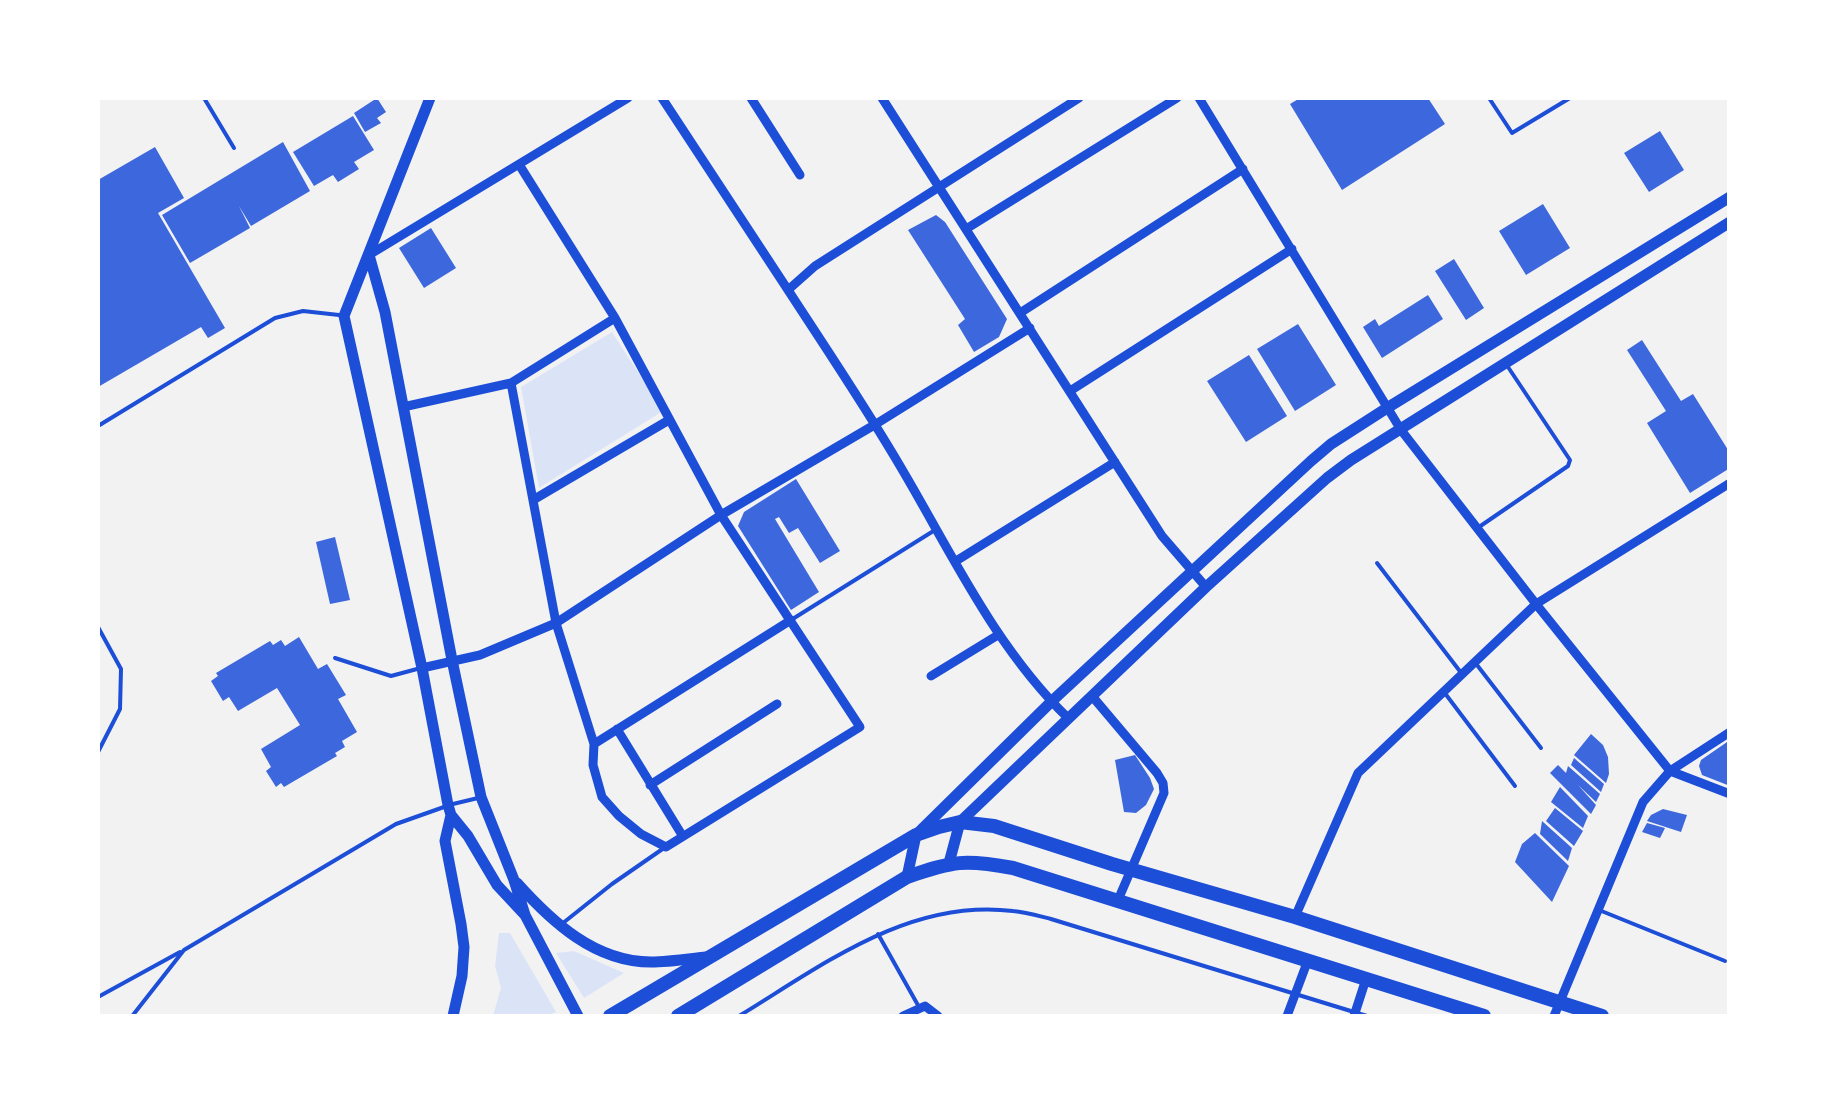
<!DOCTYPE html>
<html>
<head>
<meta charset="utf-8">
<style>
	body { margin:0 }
	#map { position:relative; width:1827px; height:1114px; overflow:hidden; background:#f2f2f2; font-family:"Fira Sans Condensed",sans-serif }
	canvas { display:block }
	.frame { position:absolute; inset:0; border:100px solid #fff; pointer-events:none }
</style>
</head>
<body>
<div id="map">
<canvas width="1827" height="1114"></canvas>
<div class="frame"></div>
</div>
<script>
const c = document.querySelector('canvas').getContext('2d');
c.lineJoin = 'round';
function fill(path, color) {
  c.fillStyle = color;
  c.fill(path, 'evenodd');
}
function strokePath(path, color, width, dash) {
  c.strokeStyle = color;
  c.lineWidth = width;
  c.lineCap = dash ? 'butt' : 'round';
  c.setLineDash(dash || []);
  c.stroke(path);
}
fill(new Path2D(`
	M612 332 663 411 539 488 521 387Z
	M499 933H510L556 1012 547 1016H493L501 988 495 966Z
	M574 951 624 973 584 998 556 953Z`), '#dbe4f7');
fill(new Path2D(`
	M377 98 386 112 377 118 381 123 365 132 354 113Z
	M1300 98H1428L1445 124 1342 190 1290 104Z
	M353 116 374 150 354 162 359 169 338 182 333 175 314 186 293 152Z
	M1660 131 1684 170 1649 192 1624 153Z
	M283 142 310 191 251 226 239 206 250 228 190 263 162 215Z
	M155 147 184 198 158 213 225 328 208 338 201 327 98 387V180Z
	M1543 204 1570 248 1526 275 1499 231Z
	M936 215 945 222 1007 319 999 337 974 352 958 325 965 319 908 230Z
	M431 228 456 268 424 288 399 248Z
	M1454 259 1484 308 1466 320 1435 271Z
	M1428 295 1443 319 1382 358 1363 327 1375 319 1379 326Z
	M1298 324 1336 385 1295 411 1257 349Z
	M1642 340 1681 401 1693 394 1730 453V468L1690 493 1647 423 1666 411 1627 350Z
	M1249 355 1287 416 1246 442 1207 381Z
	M796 479 840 551 820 563 798 528 789 533 779 517 775 519 819 592 791 610 738 526 744 512Z
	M335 537 350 600 330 604 316 542Z
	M299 637 318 669 327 664 346 695 338 699 357 732 342 741 345 747 335 753 337 756 284 787 281 783 276 787 266 771 271 767 261 749 300 725 277 688 238 711 229 697 223 701 211 681 218 676 216 673 270 641 273 645 281 640 285 646Z
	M1591 734 1603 745 1608 757 1609 774 1606 783 1574 755Z
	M1730 740V786L1702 775 1699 766 1701 760Z
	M1135 755 1150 778 1154 789 1146 805 1136 813 1124 812 1115 760Z
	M1574 758 1604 784 1601 792 1571 765Z
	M1558 765 1566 773 1568 766 1600 794 1596 802 1578 785 1596 805 1591 814 1550 773Z
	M1560 787 1588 816 1583 828 1551 802Z
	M1555 808 1583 831 1574 846 1546 821Z
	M1663 809 1687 815 1681 832 1647 821 1651 815Z
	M1542 821 1572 848 1568 861 1540 834Z
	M1647 823 1665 828 1660 838 1642 832Z
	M1535 833 1569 866 1552 902 1515 862 1522 844Z`), '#3d67dc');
strokePath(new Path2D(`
	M204 98 234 148
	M1489 98 1512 133 1570 98
	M98 426 275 318 303 311 339 315
	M1479 527 1568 466 1570 460 1508 367
	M1377 563 1462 674
	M791 620 935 530
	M98 627 121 669 120 709 98 752
	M335 658 391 676 417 669
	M1477 665 1541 748
	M1444 692 1515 786
	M453 804 478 798
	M1599 910 1725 961
	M563 923 612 884 664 848
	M878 934 919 1007
	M98 997 180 952
	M133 1015 184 950 396 824 444 807
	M130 1016H143
	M739 1016C823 965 909 898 1013 911 1026 912 1039 916 1051 919L1367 1016`), '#1d4ed8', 4);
strokePath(new Path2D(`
	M662 98 788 290
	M751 98 800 175
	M882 98 1162 536 1206 587
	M1199 98 1401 430 1536 604 1670 771 1730 794
	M966 229 1177 98
	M369 255 628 98
	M1020 313 1243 169
	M511 383 556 623 594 744 593 765 602 797 619 816 641 834 666 847 860 727 721 515 615 318 520 166
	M1070 391 1292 249
	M403 407 511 383 615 318
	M533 500 669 420
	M956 561 1115 462
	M422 668 480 655 556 623 721 515 876 424 1030 328
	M931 676 998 635
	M1092 696 1157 773 1163 783 1164 793 1118 900
	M1068 718C996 648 953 556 903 471 867 409 827 350 788 290L815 266 1079 98
	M617 729 682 835
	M594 744 791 620
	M650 785 777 704
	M1295 917 1358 773 1536 604 1730 483
	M903 1016 925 1006 938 1016
	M1287 1016 1308 960
	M1354 1016 1366 979
	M1554 1016 1643 802 1670 771 1730 732`), '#1d4ed8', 9);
strokePath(new Path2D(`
	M430 98 344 316 422 668 448 805 451 815 468 836 497 885 525 915
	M369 255 385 312 452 660 481 797 514 880 525 915 578 1016
	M451 815 445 841 461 924 464 947 462 976 453 1016
	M949 863 960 822 1206 587 1327 478 1351 460 1730 222
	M907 877 916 835 1052 701 1311 461 1331 444 1387 408 1730 197
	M517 883C552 922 595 962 651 962 669 962 688 959 706 957`), '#1d4ed8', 11);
strokePath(new Path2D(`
	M610 1016 916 835 939 827 960 822 994 826 1112 864 1295 917 1602 1016
	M678 1016 907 877C954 861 964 859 1013 868L1484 1016`), '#1d4ed8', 14);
</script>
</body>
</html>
